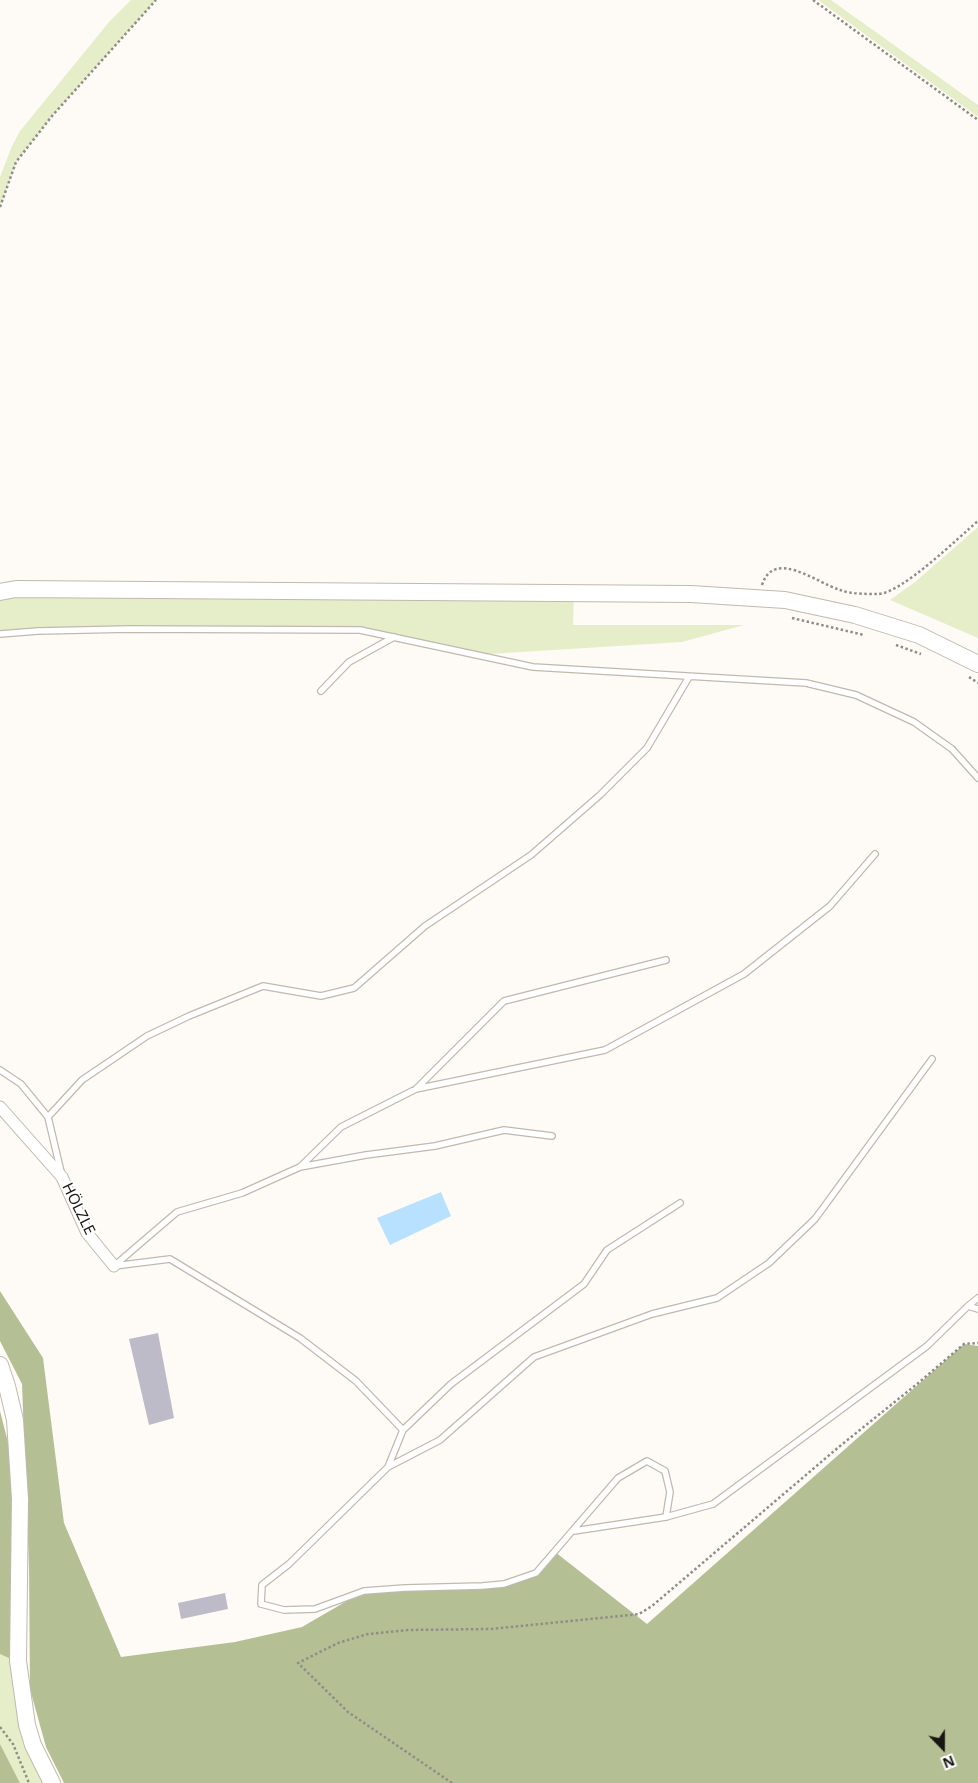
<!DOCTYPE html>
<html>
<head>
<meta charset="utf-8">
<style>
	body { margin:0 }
	#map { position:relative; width:978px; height:1783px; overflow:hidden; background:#fefbf6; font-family:"Noto Sans",sans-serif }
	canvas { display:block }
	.north { position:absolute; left:918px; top:1723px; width:50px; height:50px; -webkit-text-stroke:4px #fff; paint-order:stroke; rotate:158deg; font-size:14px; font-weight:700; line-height:20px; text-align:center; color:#181611 }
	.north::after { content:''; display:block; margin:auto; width:18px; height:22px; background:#181611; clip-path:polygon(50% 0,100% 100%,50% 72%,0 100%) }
</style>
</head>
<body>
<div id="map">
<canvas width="978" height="1783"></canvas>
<div class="north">N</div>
</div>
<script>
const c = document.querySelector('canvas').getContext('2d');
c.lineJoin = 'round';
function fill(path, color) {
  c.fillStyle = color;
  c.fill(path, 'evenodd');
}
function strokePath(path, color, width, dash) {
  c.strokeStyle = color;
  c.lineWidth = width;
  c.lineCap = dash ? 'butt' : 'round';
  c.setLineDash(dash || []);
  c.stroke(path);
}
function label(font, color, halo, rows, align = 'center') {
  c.font = font + ' "Noto Sans",sans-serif';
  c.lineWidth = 4;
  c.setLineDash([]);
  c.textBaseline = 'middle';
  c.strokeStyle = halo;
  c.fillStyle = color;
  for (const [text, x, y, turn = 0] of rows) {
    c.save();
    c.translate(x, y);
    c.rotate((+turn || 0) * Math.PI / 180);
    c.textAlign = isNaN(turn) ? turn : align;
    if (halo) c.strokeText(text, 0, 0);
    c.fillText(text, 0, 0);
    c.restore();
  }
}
fill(new Path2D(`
	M131 0H156L52 116 16 162 0 207V177L12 146 20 131 109 22Z
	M818 0H831L978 105V117Z
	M978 527V638L890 600 915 582Z
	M0 592 574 593 573 625H744L682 642 473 655 360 630 129 629 0 634Z
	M0 1654 18 1661 27 1725 52 1783H20L0 1744Z`), '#e5eec8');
fill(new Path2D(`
	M0 1291 43 1358 64 1523 121 1657 235 1642 302 1627 364 1591 504 1584 536 1573 555 1552 647 1624 964 1344 978 1346V1783H64L46 1747 30 1689 29 1566 22 1384 0 1341Z
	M0 1411 12 1458 11 1659 0 1654Z
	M0 1744 20 1783H0Z`), '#b5bf94');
fill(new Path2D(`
	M441 1192 451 1216 390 1245 377 1218Z`), '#b7e1fe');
fill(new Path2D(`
	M158 1333 174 1418 149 1425 129 1339Z
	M225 1593 228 1609 181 1619 178 1603Z`), '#bdbbc8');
const lane = new Path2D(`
	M0 634 38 631 129 629 360 630 533 667 806 683 856 695 914 722 952 749 978 778
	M321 691 349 662 394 637
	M0 1070 21 1084 48 1117
	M416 1089 605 1050 744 974 830 906 875 854
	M300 1167 341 1127 416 1089 504 1001 666 960
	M61 1172 48 1117 82 1080 147 1036 189 1016 263 986 321 996 354 988 425 926 531 855 600 795 647 748 689 677
	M114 1266 170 1259 300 1338 356 1381 403 1430 388 1467 289 1564 262 1585 261 1604 284 1610 315 1609 364 1591 405 1588 482 1586 504 1584 536 1573 618 1478 647 1461 665 1471 670 1492 666 1517
	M114 1266 177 1212 242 1193 300 1167 366 1155 435 1146 504 1130 552 1136
	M968 1306 978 1298
	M403 1430 451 1384 584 1284 607 1250 680 1203
	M388 1467 440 1440 534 1357 652 1314 717 1298 769 1263 815 1219 932 1059
	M574 1531 666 1517 713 1504 927 1346 968 1306 978 1309`);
const street = new Path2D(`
	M0 1107 62 1177 87 1233 114 1266`);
const secondary = new Path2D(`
	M0 592 16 589 691 594 785 600 855 615 919 635 978 664
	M0 1365 7 1386 15 1420 20 1499 18 1661 27 1725 33 1745 52 1783`);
strokePath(lane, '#c1b9ae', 8);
strokePath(street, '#c1b9ae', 13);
strokePath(secondary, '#c1b9ae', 18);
strokePath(new Path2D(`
	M813 0 978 120
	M0 207 16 162 52 116 156 0
	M762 585C774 548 817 583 840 590 850 594 866 594 878 594 901 594 959 537 978 521
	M792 618 864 635
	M896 645 921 654
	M969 677 978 683
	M0 1727 13 1744 29 1783
	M452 1783 348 1712 298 1663 338 1643 368 1634 408 1630 490 1629 639 1614 652 1606 840 1446 917 1384 964 1344 978 1343`), '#908d88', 2.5, [2.5, 2.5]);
strokePath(lane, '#fff', 5.5);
strokePath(street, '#fff', 11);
strokePath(secondary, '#fff', 16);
label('15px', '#181611', '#fff', [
	["HÖLZLE",78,1209,64]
]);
</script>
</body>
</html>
